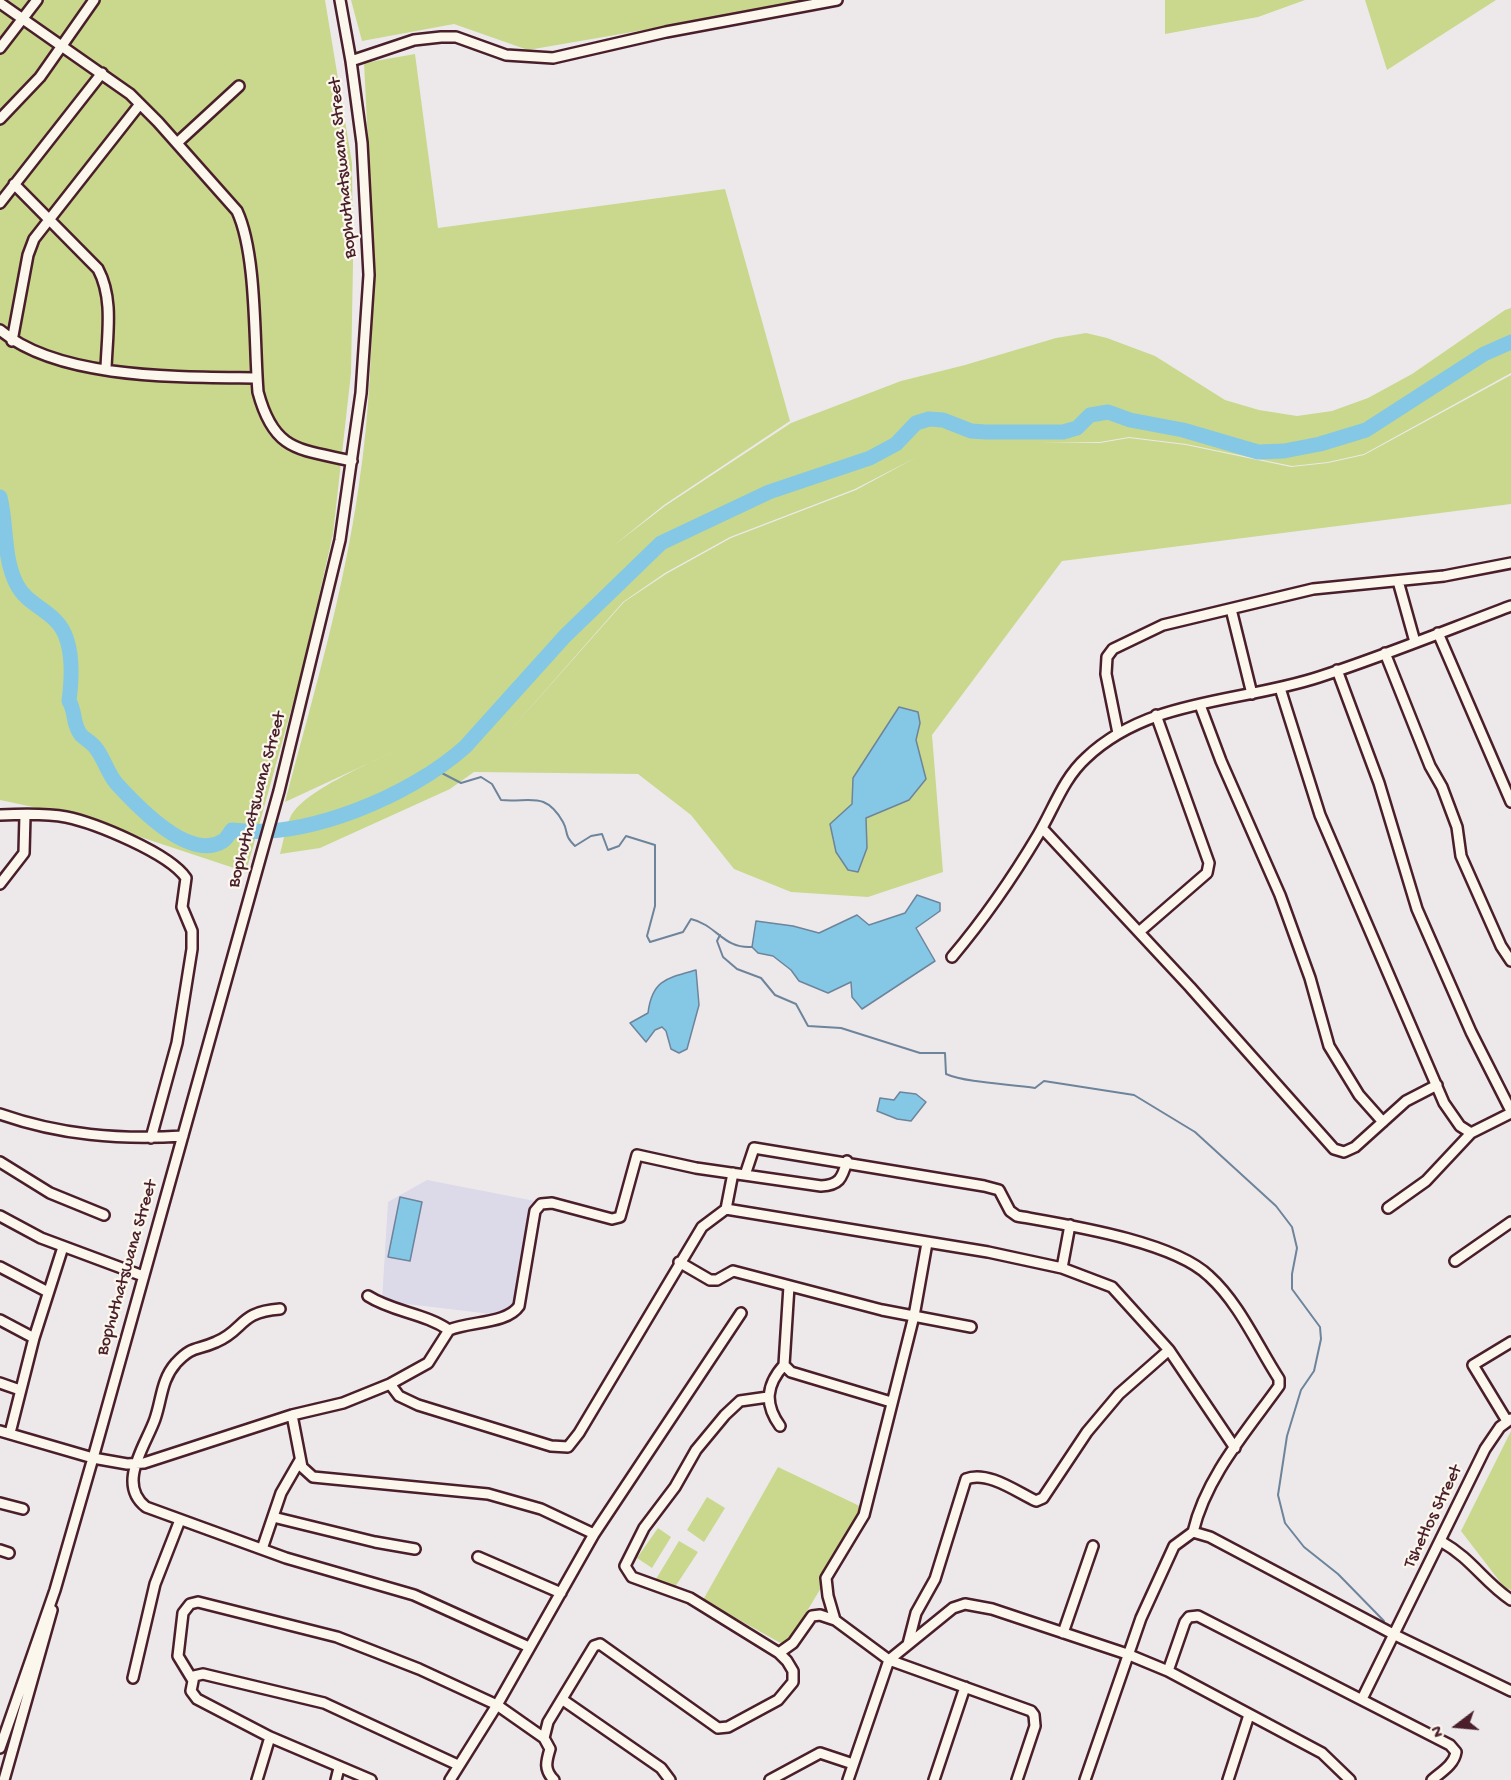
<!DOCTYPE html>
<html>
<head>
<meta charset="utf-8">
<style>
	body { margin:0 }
	#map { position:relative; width:1511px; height:1780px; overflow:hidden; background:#ede9eb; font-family:"Gochi Hand",sans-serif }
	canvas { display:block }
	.north { position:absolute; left:1427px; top:1696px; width:60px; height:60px; -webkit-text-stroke:4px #fbf7ec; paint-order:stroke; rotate:254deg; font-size:16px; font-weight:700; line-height:24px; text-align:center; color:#4a1f2b }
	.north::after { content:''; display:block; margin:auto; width:21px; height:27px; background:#4a1f2b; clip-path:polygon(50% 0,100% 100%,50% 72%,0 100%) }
</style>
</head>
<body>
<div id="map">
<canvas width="1511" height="1780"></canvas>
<div class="north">N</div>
</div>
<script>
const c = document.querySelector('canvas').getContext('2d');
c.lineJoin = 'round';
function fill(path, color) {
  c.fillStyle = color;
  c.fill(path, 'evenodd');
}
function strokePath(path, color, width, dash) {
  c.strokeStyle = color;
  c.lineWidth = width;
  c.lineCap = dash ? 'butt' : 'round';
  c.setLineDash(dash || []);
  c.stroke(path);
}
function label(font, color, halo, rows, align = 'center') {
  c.font = font + ' "Gochi Hand",sans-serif';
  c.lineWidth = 4.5;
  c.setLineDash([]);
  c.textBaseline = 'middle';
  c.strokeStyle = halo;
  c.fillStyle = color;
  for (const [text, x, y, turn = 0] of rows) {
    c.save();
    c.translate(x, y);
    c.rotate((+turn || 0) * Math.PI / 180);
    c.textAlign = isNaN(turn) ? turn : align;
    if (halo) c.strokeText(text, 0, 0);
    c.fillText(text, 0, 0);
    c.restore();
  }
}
fill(new Path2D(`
	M427 1180 535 1201 516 1317 382 1301 388 1202Z`), '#dcd9e9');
fill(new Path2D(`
	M0 0H325L352 163 353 264 351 373 333 534 302 671 246 872 80 817 0 800Z
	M351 0H818L528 50 454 24 362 41Z
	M1165 0H1305L1258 17 1165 34Z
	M1365 0H1496L1387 70Z
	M415 54 438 228 725 189 790 421 664 505 613 546 665 506 791 423 901 381 965 365 1056 338 1086 333 1107 338 1155 356 1225 400 1259 410 1297 416 1332 411 1368 398 1412 374 1505 310 1511 308V373L1364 454 1328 462 1292 466 1186 444 1129 437 1100 442 1040 443H1100L1129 438 1186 445 1291 467 1328 463 1364 455 1511 375V504L1062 561 932 735 943 872 868 897 791 892 734 869 691 815 638 774 474 772 450 789 320 848 280 854C283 843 285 829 290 818 300 793 368 764 393 752L285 802C313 696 344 592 359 484 380 344 371 203 364 63ZM917 457 856 490 731 538 666 574 624 602 506 735 623 602 665 573 730 537 855 489Z
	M1511 1431V1590L1504 1587 1461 1531Z
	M778 1467 868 1510 786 1646 703 1600Z
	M707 1497 725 1508 704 1542 687 1530Z
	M658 1528 671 1537 652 1568 637 1558Z
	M679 1541 698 1552 673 1590 656 1579Z`), '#c9d88c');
const water = new Path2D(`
	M899 707 918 712 920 723 916 740 926 779 909 800 866 818 867 848 858 872 848 870 836 852 830 824 852 804 853 778Z
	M917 895 940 903V911L916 928 935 961 862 1009 852 997 851 982 828 993 799 981 791 970 773 956 758 953 752 947 756 921 793 926 819 933 857 915 869 925 905 913Z
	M696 970 699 1005 687 1049 679 1053 671 1049 666 1031 662 1027 655 1030 646 1042 630 1023 648 1013C652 980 667 978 696 970Z
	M900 1092 916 1094 926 1102 911 1121 897 1119 877 1111 880 1098 894 1100Z
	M400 1197 422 1202 410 1261 388 1257Z`);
fill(water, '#85c8e6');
strokePath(water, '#6d849b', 1.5);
strokePath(new Path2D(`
	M436 770 461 783 481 777 492 784 501 800C529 803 545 790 563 822 569 833 563 834 575 846L591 836 602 834 608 850 619 846 626 836 655 845V906L647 936 650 942 683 932 691 919C717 925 723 949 752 947
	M720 935 717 941 723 957 737 969 761 978 775 995 796 1004 808 1026 841 1028 920 1053H945L946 1074C967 1083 1010 1084 1035 1088L1044 1081 1134 1095 1195 1132 1276 1206 1292 1227 1297 1248 1292 1274V1289L1320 1327 1321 1339 1314 1371 1301 1390 1287 1436 1278 1495 1285 1523 1304 1547 1338 1574 1384 1621`), '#6d849b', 2);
strokePath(new Path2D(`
	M0 497C7 525 3 556 16 583 25 602 43 607 56 621 75 640 72 678 69 701 76 712 72 724 81 735 85 739 91 742 95 747 104 758 107 772 116 783 136 805 189 862 223 841 226 839 230 833 232 830 306 840 410 796 465 747L565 636 661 543 769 492 870 458 896 444 916 423 929 419 943 420 971 431 986 432H1063L1077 428 1090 415 1108 412 1130 420 1183 430 1258 452 1284 451 1320 444 1366 430 1484 354 1511 342`), '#85c8e6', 15);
const minor = new Path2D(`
	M0 3 130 94 158 122 237 211C257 254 254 343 258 392 274 452 299 449 352 461
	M0 48 37 0
	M351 61 414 40 441 37H456L506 55 553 58 666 32 837 0
	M0 119 40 77 94 0
	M177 143 239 86
	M14 184 98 269C114 299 107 335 106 369
	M0 203 102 73
	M0 330C58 380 183 377 257 378
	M12 341 28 255 34 239 140 104
	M1398 581 1415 642
	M1231 609 1252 694
	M1438 633 1511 802
	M1385 653 1430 766 1442 787 1457 827 1461 856 1501 946 1511 961
	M1337 670 1379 783 1417 909 1471 1032 1511 1111
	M1280 688 1320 815 1444 1103 1460 1126 1471 1133 1511 1113
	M1200 705 1221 761 1280 895 1310 978 1329 1046 1359 1095 1383 1122
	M1118 733 1106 674 1107 657 1113 649 1163 625 1313 589 1444 576 1511 563
	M0 815C21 814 45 813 66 817 95 823 169 853 186 878L182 907 192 931V949L177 1043 151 1138
	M1042 828 1190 987 1334 1149 1344 1152 1355 1147 1406 1101 1437 1085
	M0 884 24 853 25 815
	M1139 932 1207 873 1209 863 1156 715
	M952 957C984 919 1013 877 1038 835 1054 808 1063 779 1086 758 1149 698 1240 703 1319 677 1384 656 1447 630 1511 606
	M0 1114C60 1135 119 1140 183 1136
	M0 1162 50 1193 104 1215
	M745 1175 754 1148 984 1186 999 1190 1010 1211 1017 1216C1067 1225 1173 1241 1209 1276 1239 1303 1257 1345 1279 1379V1386C1246 1432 1206 1477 1193 1532L1174 1546 1141 1618 1085 1780
	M1388 1208 1426 1181 1471 1133
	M726 1209 733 1173
	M0 1216 41 1238 143 1276
	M1455 1261 1511 1222
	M679 1262 710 1280H717L733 1271 882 1310 971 1327
	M0 1267 48 1292
	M1062 1268 1070 1225
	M789 1286 784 1365 791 1372 891 1402
	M368 1296C393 1312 424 1313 449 1330
	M280 1309C238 1312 245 1330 216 1342 196 1351 193 1345 176 1363 161 1380 162 1399 155 1419 146 1445 116 1484 146 1507L286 1558 414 1595 529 1647
	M0 1320 34 1338
	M0 1383 20 1390
	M390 1384 399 1396 418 1405 551 1446 568 1447 579 1433 702 1227 726 1209 988 1252 1062 1268 1112 1287 1169 1350 1235 1448
	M292 1415 302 1467 313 1477 488 1494 541 1509 594 1534
	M1507 1421 1473 1365 1511 1342
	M780 1426C764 1404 766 1385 784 1365
	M0 1431 93 1458 127 1464 144 1463 292 1415 343 1403 390 1384 428 1363 449 1330C470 1321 507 1324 519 1306L535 1211 541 1204 552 1203 612 1219 620 1217 637 1155 696 1168 821 1186C839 1185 842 1179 847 1161
	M10 1433 34 1338 63 1247
	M0 1503 23 1509
	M273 1517 375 1542 415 1549
	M1193 1532 1210 1537 1395 1635 1511 1691
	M1442 1542C1472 1559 1484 1582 1511 1600
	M262 1549 281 1493 300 1460
	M0 1550 9 1553
	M478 1557 561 1593
	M835 1620 828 1596 826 1578 864 1515 914 1316 927 1243
	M1063 1633 1093 1546
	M908 1644 916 1613 935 1579 966 1479C987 1470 1017 1492 1036 1501L1043 1498 1087 1432 1119 1394 1169 1350
	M779 1653 793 1643 812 1616 820 1615 835 1620 889 1660 1031 1711 1034 1715 1035 1726 1017 1780
	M1168 1671 1185 1622 1189 1617 1198 1616 1450 1745 1456 1752C1454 1765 1441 1772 1432 1780
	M133 1678 155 1584 180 1520
	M192 1679 178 1656 183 1613 190 1604 198 1602 337 1637 419 1669 497 1705 544 1738 550 1749C546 1762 544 1770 554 1780
	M1362 1699 1485 1449 1500 1427 1511 1419
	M563 1700 661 1768 670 1780
	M544 1738 548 1722 594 1646 600 1644 718 1728 728 1727 778 1700 793 1682V1671L787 1661 779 1653 690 1598 632 1577 625 1566 644 1528 675 1487 696 1450 725 1415 740 1401 768 1397
	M0 1748 55 1590 93 1458 279 791 340 540 361 393 369 275 362 143 351 61 340 0
	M4 1780 52 1610
	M257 1780 270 1737
	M336 1780 339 1768
	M371 1780 270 1737 197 1699 191 1691 194 1676 203 1674 324 1703 458 1765
	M450 1780 497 1705 594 1534 741 1313
	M770 1780 820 1753 853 1764
	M848 1780 889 1660 953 1608 965 1604 992 1609 1127 1654 1168 1671 1322 1753 1350 1780
	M934 1780 965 1687
	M1228 1780 1249 1715`);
strokePath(minor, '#4a1f2b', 14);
strokePath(minor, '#fbf7ec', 9);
label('18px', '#4a1f2b', '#fbf7ec', [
	["Bophuthatswana Street",344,168,-95],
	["Bophuthatswana Street",258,800,-75],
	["Bophuthatswana Street",128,1268,-74],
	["Tshetlos Street",1434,1517,-64]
]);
</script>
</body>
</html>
